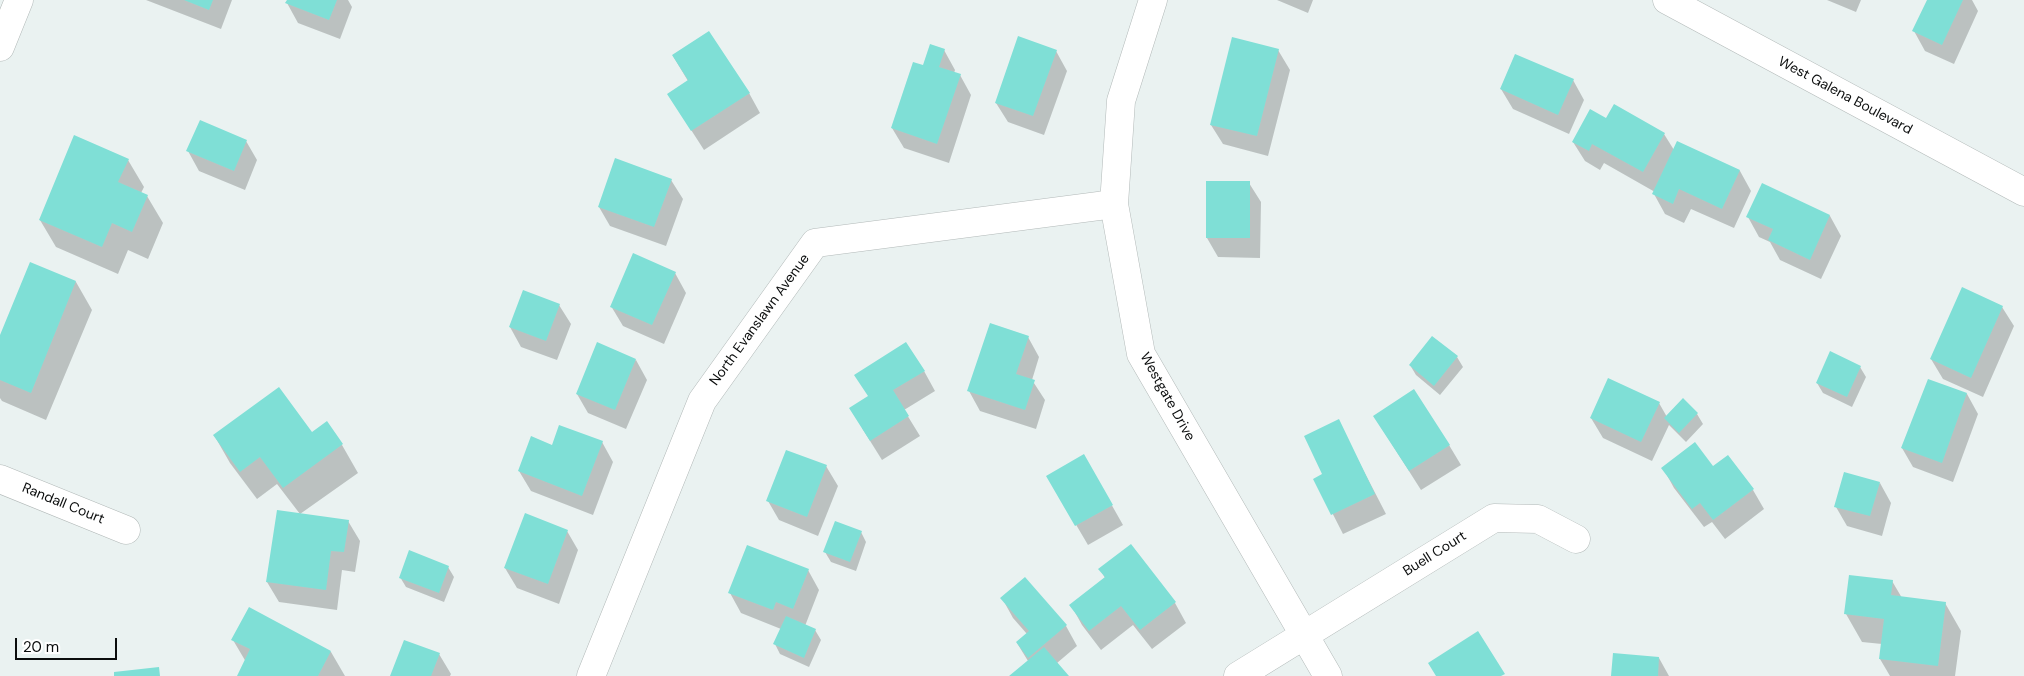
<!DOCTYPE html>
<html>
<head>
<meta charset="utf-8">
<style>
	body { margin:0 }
	#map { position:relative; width:2024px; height:676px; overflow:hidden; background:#eaf2f1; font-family:"DM Sans",sans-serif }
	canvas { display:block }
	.scale { position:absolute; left:15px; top:638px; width:102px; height:22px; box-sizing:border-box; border:2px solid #0b0d0d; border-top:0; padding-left:6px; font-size:15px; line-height:18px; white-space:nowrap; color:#0b0d0d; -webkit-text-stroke:4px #fff; paint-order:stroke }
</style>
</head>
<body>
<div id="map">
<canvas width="2024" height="676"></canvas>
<div class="scale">20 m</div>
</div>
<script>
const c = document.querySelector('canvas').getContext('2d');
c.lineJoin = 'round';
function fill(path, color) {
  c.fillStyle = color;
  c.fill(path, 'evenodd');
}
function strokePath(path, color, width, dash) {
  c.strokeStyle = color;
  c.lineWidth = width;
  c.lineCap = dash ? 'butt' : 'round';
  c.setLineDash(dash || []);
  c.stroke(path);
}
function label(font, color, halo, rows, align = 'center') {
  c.font = font + ' "DM Sans",sans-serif';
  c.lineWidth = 4;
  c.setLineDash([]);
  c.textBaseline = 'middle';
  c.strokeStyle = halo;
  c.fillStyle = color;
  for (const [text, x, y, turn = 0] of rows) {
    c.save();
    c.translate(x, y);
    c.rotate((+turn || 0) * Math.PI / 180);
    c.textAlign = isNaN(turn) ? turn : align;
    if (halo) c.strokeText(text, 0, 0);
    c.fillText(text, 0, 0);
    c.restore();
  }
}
fill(new Path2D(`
	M146 0H232L221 29Z
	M288 0H348L352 7 340 39 298 23 287 3Z
	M1277 0H1313L1308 13Z
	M1827 0H1861L1856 12Z
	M1928 0H1972L1978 11 1954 64 1925 51 1914 31Z
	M944 50 955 70 954 73 960 75 971 95 949 163 904 148 892 128 923 66Z
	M1278 50 1290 70 1268 156 1223 144 1211 125Z
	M1056 51 1067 71 1044 135 1008 122 996 103Z
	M673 56 749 93 760 113 704 150 668 94 688 81Z
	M1573 80 1584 100 1569 134 1513 109 1501 89Z
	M1606 120 1664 134 1674 150 1677 142 1740 171 1751 191 1734 228 1691 209 1684 223 1665 214 1654 194 1655 192 1604 163 1600 170 1585 161 1573 142Z
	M246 141 257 160 245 190 199 171 188 151Z
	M128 160 144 187 141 193 147 196 163 223 148 259 128 250 118 274 56 247 40 220Z
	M671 180 683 199 666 246 610 226 599 207Z
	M1249 183 1261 202 1260 258 1218 257 1207 238Z
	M1762 185 1830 216 1841 236 1821 279 1780 260 1770 242 1759 237 1748 217Z
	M31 264 76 282 92 310 46 420 2 401 0 398V338Z
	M675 273 686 293 664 344 623 326 611 306Z
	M559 305 571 324 557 360 521 347 510 327Z
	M2002 307 2014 326 1983 397 1943 379 1931 359Z
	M1028 337 1039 357 1032 380 1045 400 1036 429 980 411 969 391Z
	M1457 357 1463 367 1440 395 1416 375 1410 365Z
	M636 360 647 380 626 429 588 413 577 394Z
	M1860 367 1866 377 1852 407 1823 393 1817 383Z
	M924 371 935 391 904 410 920 436 882 460 862 428 869 397Z
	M1929 381 1967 394 1978 414 1953 482 1913 467 1902 448Z
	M1683 400 1697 414 1703 424 1686 442 1669 425 1652 461 1603 438 1591 418 1659 403 1667 417Z
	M1374 416 1449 445 1461 465 1421 490Z
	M1338 421 1386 514 1343 534 1315 479 1324 475Z
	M326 423 342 445 358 473 300 514 348 521 360 541 355 572 342 570 337 610 279 602 267 582 300 514 277 484 257 499 230 463 214 435 311 434Z
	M602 442 613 462 593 515 531 491 519 471Z
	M1084 456 1123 525 1088 545 1048 477Z
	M826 466 838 486 818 536 779 520 768 501Z
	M1663 468H1713L1753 490 1764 509 1725 539 1712 522 1704 527 1674 488Z
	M1880 483 1891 503 1882 536 1847 526 1836 507Z
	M567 531 578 550 559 604 517 588 505 568Z
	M861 532 866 542 856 571 831 562 825 552Z
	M1130 546 1175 603 1186 623 1152 649 1133 625 1101 650 1082 625 1071 605 1105 578 1100 569Z
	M448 567 454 577 444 602 406 587 400 577Z
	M808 570 819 590 805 626 815 630 821 640 809 667 780 654 775 644 781 629 741 613 730 593Z
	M1025 578 1066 626 1077 646 1057 663 1067 676H1011L1028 661 1017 643 1027 634 1013 618 1002 598Z
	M1892 581 1902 598 1945 603 1961 631 1955 676H1890L1880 659 1882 644 1862 642 1846 614Z
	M233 640 331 652 345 676H238L246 662Z
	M439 654 451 674 450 676H391Z
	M1659 658 1669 676H1612Z`), '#0003');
fill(new Path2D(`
	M184 0H213L209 10Z
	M287 0H337L329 20 285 3Z
	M1927 0H1963L1942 45 1912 31Z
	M709 31 750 93 691 131 667 94 688 80 672 55Z
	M1018 36 1057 50 1033 116 995 103Z
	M1232 37 1279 49 1257 136 1210 125Z
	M930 44 945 49 939 67 961 74 937 144 891 128 913 62 923 65Z
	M1515 54 1574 79 1558 115 1500 89Z
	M1614 104 1665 133 1643 172 1592 144 1589 151 1572 142 1590 109 1606 118Z
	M200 120 247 140 234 171 186 151Z
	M74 135 129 159 118 182 148 195 132 232 112 223 102 247 39 220Z
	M1677 141 1740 170 1722 209 1679 189 1673 204 1652 194Z
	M615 158 672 179 654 227 598 207Z
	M1206 181H1250V238H1206Z
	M1762 183 1830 215 1810 260 1768 240 1773 229 1746 217Z
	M633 253 676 272 652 325 610 307Z
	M30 262 76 281 31 393 0 380V335Z
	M1962 287 2003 306 1971 378 1930 359Z
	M523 290 560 304 546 341 509 327Z
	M990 323 1029 336 1016 374 1035 380 1025 410 967 391Z
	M1432 336 1458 356 1434 386 1409 365Z
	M597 342 636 359 615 410 576 394Z
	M906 342 925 371 893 390 909 416 870 441 849 408 868 396 854 375Z
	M1830 351 1861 366 1847 397 1816 383Z
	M1608 378 1660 402 1641 442 1590 418Z
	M1928 379 1967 393 1942 463 1901 448Z
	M279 387 312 432 327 421 343 444 283 488 260 457 240 472 213 435Z
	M1414 389 1450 445 1409 471 1373 416Z
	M1683 398 1698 413 1679 433 1664 418Z
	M1339 419 1375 494 1331 515 1313 479 1322 474 1304 436Z
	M559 425 603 441 582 496 518 471 531 436 552 445Z
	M1695 442 1713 466 1728 455 1754 489 1713 520 1700 503 1692 509 1661 468Z
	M786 450 827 465 807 517 766 501Z
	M1084 454 1113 505 1075 526 1046 476Z
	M1844 472 1880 482 1870 516 1834 507Z
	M277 510 349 520 344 552 331 551 326 590 266 582Z
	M525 513 568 530 548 584 504 568Z
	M835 521 862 531 850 562 823 552Z
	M1131 544 1176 602 1140 630 1121 606 1089 631 1069 605 1105 577 1098 569Z
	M747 545 809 569 793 609 776 602 773 610 728 593Z
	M409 550 449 566 439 593 399 578Z
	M1849 575 1893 580 1891 595 1946 602 1938 666 1879 659 1884 619 1844 614Z
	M1025 577 1067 625 1028 658 1016 642 1029 631 1000 598Z
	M249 607 331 651 318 676H237L250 649 231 640Z
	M786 616 816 629 804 658 773 644Z
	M1478 631 1505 674 1501 676H1436L1428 663Z
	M404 640 440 653 431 676H390Z
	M1044 647 1069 676H1009Z
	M1613 653 1659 657 1658 676H1611Z
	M159 667 160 676H114V672Z`), '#7fdfd6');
const minor = new Path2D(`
	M1153 0 1121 101 1114 204 1141 354 1328 676
	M0 479 126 530
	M591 676 702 401 815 243 1114 204
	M1238 676 1494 518 1538 519 1576 539`);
const major = new Path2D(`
	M1667 0 2024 192
	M0 47 19 0`);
strokePath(minor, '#b2b9b8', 29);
strokePath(major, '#b2b9b8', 29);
strokePath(minor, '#fff', 28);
strokePath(major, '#fff', 28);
label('14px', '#0b0d0d', '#fff', [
	["West Galena Boulevard",1845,96,28],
	["North Evanslawn Avenue",760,320,-54],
	["Westgate Drive",1167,397,61],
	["Randall Court",63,504,22],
	["Buell Court",1435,554,-32]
]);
</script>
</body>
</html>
